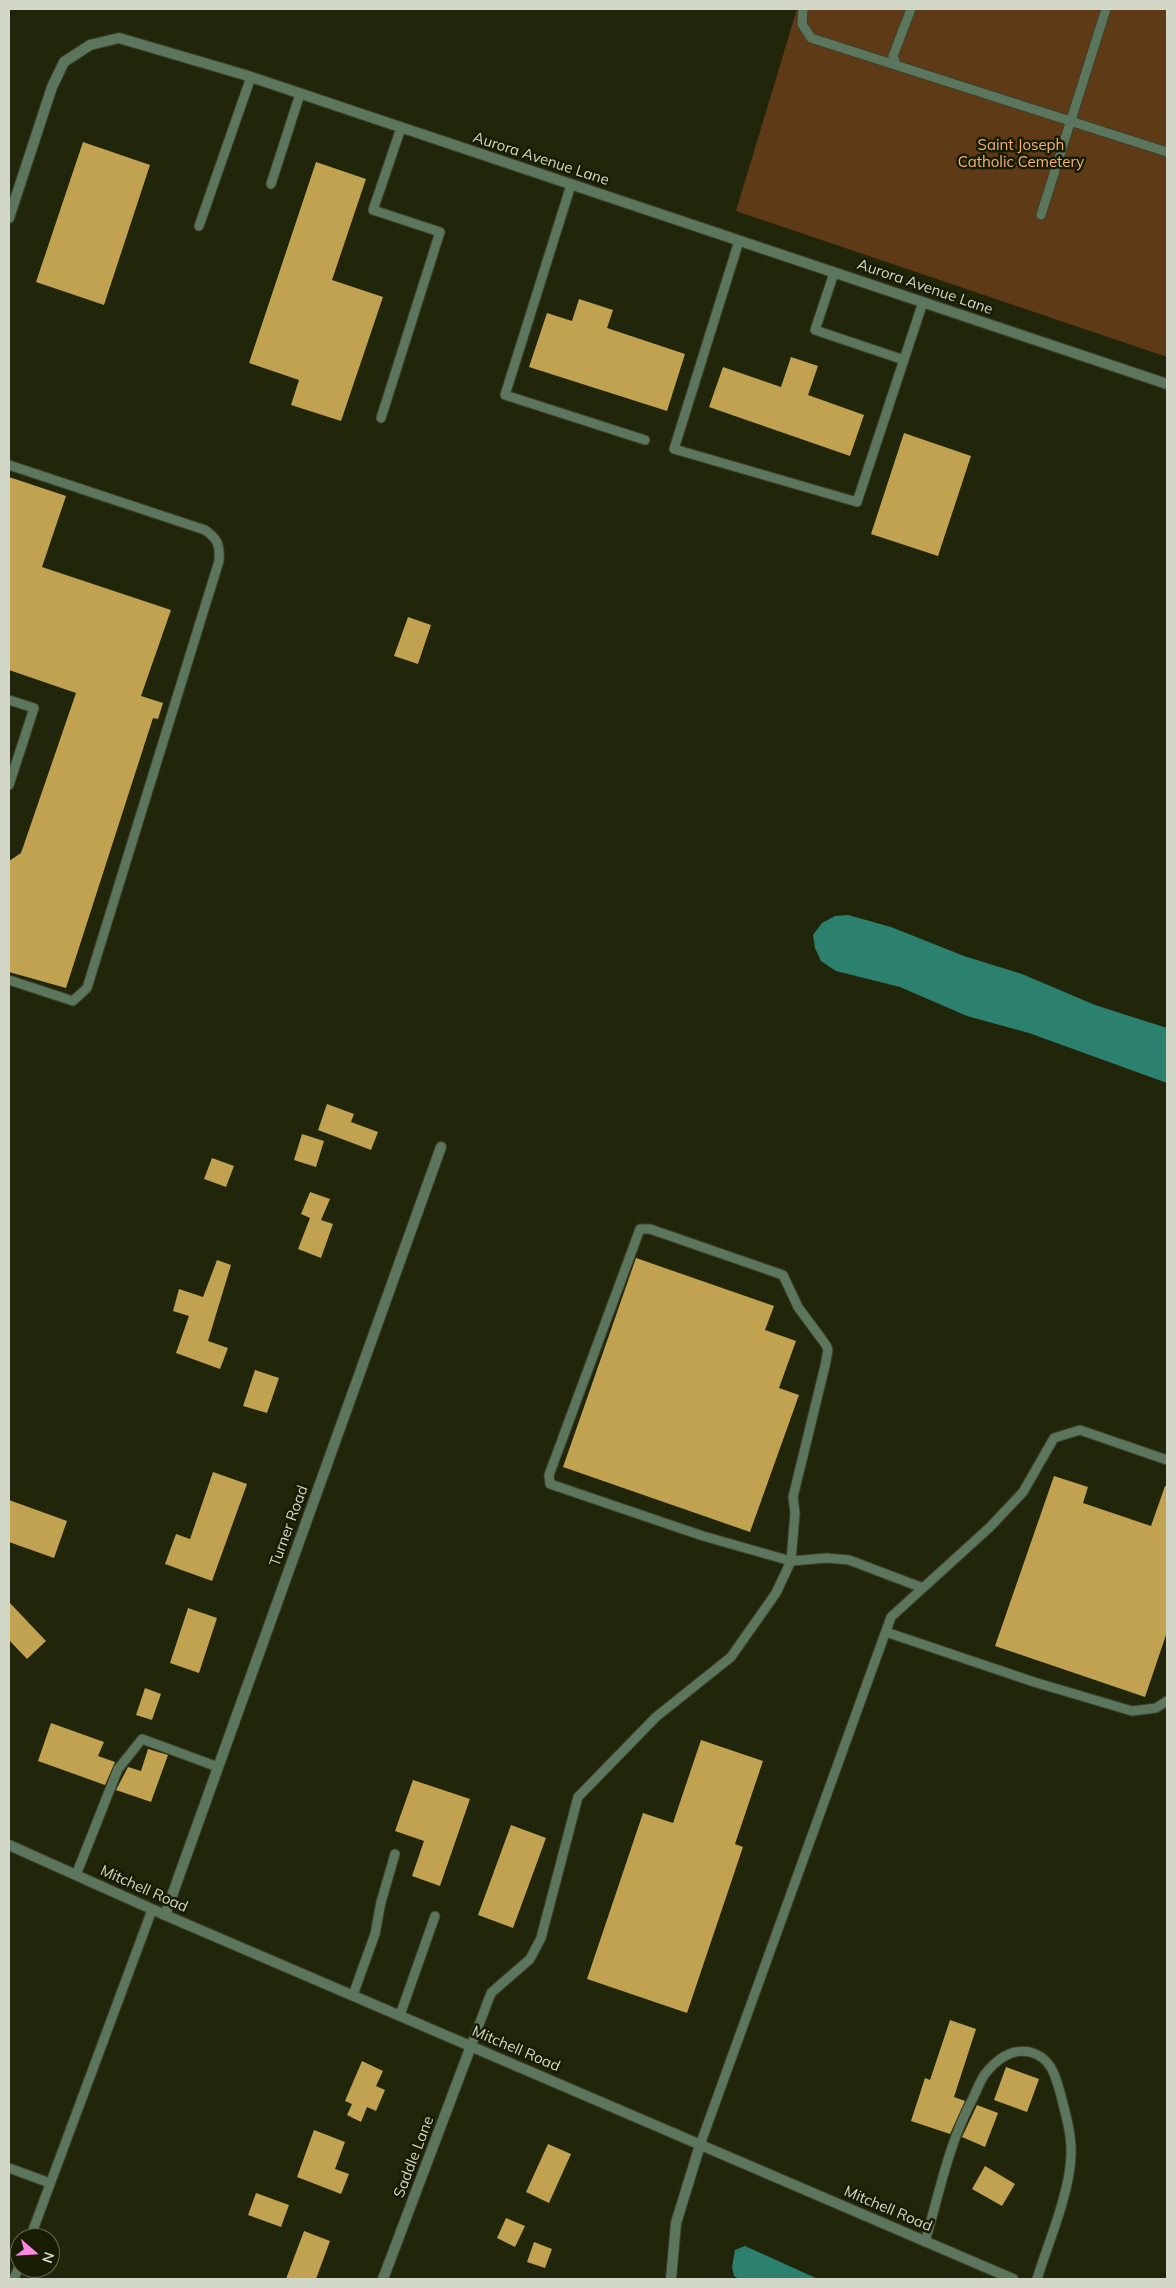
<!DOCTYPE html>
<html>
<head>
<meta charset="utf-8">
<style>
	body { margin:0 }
	#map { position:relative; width:1176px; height:2288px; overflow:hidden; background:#21260b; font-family:Mulish,sans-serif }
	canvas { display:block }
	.frame { position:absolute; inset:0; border:10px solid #d3d7c7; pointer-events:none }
	.north { position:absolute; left:10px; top:2228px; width:50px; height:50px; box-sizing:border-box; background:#181c03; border:1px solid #636751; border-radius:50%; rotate:109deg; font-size:14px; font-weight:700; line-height:20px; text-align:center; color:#d3d7c7 }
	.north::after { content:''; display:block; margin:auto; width:18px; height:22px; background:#fc86e3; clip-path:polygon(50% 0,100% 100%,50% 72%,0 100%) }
</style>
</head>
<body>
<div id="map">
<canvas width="1176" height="2288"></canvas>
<div class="frame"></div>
<div class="north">N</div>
</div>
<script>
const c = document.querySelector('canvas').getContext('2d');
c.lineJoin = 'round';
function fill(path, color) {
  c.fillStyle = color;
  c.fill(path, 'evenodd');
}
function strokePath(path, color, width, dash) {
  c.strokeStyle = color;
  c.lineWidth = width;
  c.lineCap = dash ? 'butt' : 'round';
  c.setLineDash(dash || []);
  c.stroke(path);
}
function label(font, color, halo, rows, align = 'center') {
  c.font = font + ' Mulish,sans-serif';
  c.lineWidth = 5;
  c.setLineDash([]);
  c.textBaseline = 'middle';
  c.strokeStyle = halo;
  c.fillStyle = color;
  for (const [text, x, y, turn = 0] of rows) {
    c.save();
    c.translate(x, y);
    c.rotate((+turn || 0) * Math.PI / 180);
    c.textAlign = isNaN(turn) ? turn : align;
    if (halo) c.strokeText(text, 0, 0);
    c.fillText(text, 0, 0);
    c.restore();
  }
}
fill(new Path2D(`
	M797 9H1167V357L736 211Z`), '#5f3a16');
fill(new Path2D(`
	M848 915 891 927 964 956 1022 974 1095 1005 1167 1028V1083L1029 1033 967 1016 900 987 836 971 821 961 815 948 813 935 822 923 835 916Z
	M745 2246 818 2279H739L734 2276 732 2267 735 2250Z`), '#2c816e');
fill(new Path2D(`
	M83 142 150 165 104 305 36 282Z
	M316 162 366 179 332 280 383 297 341 421 291 405 299 380 249 363Z
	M579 299 613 310 607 328 685 354 667 411 529 367 547 313 572 321Z
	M791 357 818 366 808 395 864 415 850 456 709 407 723 367 781 387Z
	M904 433 971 456 938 556 871 534Z
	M9 477 66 496 42 567 171 610 141 696 163 703 158 719 153 718 66 988 9 972V861L21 853 76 693 9 670Z
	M408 617 431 625 418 664 394 656Z
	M327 1104 354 1114 351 1122 378 1132 371 1150 318 1130Z
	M302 1134 324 1141 316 1167 294 1160Z
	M212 1158 234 1166 226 1187 204 1179Z
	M310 1192 330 1199 321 1220 333 1224 321 1258 298 1249 310 1218 301 1214Z
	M636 1258 774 1306 765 1330 796 1341 779 1388 799 1395 750 1532 563 1467Z
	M217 1260 231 1265 208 1341 228 1348 220 1369 176 1353 189 1316 173 1311 179 1289 203 1297Z
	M255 1370 279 1378 267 1413 243 1406Z
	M213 1472 247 1484 212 1581 165 1564 176 1534 190 1539Z
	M1054 1476 1088 1487 1083 1503 1151 1526 1165 1486H1167V1632L1145 1697 995 1646Z
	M9 1500 67 1521 54 1558 9 1542Z
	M9 1602 46 1641 27 1659 9 1640Z
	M188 1608 217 1618 199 1673 170 1663Z
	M145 1688 161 1694 152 1720 136 1715Z
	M51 1723 104 1742 98 1756 115 1762 105 1785 38 1761Z
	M701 1740 763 1761 735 1844 743 1847 687 2013 587 1979 643 1813 673 1823Z
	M148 1749 168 1755 151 1802 116 1790 128 1767 141 1771Z
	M413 1780 470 1799 440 1886 412 1876 424 1841 395 1831Z
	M511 1825 546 1838 513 1928 478 1915Z
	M950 2020 976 2029 954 2097 965 2101 950 2134 911 2121 925 2078 930 2080Z
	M362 2061 383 2071 376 2086 385 2090 376 2111 367 2107 361 2122 347 2115 352 2104 345 2101Z
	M1006 2067 1039 2079 1027 2112 994 2100Z
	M977 2105 998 2113 985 2147 962 2137Z
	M314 2130 345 2142 335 2169 349 2174 341 2194 297 2177Z
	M548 2144 571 2154 549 2203 526 2192Z
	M985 2166 1015 2184 1002 2206 972 2189Z
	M256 2193 289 2205 281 2227 248 2215Z
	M506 2218 525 2226 515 2247 497 2238Z
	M304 2231 330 2241 316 2279H286Z
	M534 2242 552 2249 545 2268 527 2262Z`), '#c0a250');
const service = new Path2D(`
	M803 9 802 24 811 38 1167 152
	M896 64 893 56 911 9
	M271 184 300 94
	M571 185 505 395 645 440
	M1041 215 1106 9
	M199 226 251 77
	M739 241 674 449 857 502 923 302
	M834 273 815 330 904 360
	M381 418 440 232 373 210 401 128
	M9 465 205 530C218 539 220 545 219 561L87 988 73 1001 9 980
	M9 700 34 708 9 785
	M640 1229H650L783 1275 798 1307 826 1345 828 1350 825 1366 793 1497 795 1513 791 1561 703 1536 550 1484 549 1475Z
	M886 1632 1034 1682 1132 1711 1156 1708 1167 1701
	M76 1875 118 1769 142 1739 218 1767
	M353 1995 375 1934 381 1902 395 1854
	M400 2015 435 1916
	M471 2046 491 1993 530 1959 541 1938 578 1797 656 1717 731 1657 776 1593 791 1561 827 1558 849 1560 923 1588
	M700 2145 891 1617 990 1527 1023 1492 1054 1438 1080 1430 1167 1460
	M9 2168 50 2183
	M30 2238 152 1910
	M925 2242C940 2191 948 2145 973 2098 977 2090 980 2081 985 2074 996 2060 1011 2048 1030 2052 1050 2057 1055 2074 1060 2092 1065 2112 1072 2134 1071 2155 1070 2193 1048 2243 1037 2279
	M14 2279 20 2264`);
const minor = new Path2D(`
	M9 218 52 87 64 62 90 45 119 38 245 75 1167 384
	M165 1915 441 1147
	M383 2279 471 2046
	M671 2279 676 2223 700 2145`);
const tertiary = new Path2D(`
	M9 1845 165 1915 1013 2279`);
strokePath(service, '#3d4229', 11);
strokePath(minor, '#3d4229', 12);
strokePath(tertiary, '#3d4229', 12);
strokePath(service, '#5c765e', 9);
strokePath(minor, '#5c765e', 10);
strokePath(tertiary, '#5c765e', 10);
label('15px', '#f5b176', '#181c03', [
	["Saint Joseph",1021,145],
	["Catholic Cemetery",1021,162]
]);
label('15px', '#d3d7c7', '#181c03', [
	["Aurora Avenue Lane",541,159,18],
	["Aurora Avenue Lane",925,287,19],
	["Turner Road",289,1526,-70],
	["Mitchell Road",144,1889,24],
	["Mitchell Road",516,2049,23],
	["Saddle Lane",414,2157,-69],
	["Mitchell Road",888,2209,23]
]);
</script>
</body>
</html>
